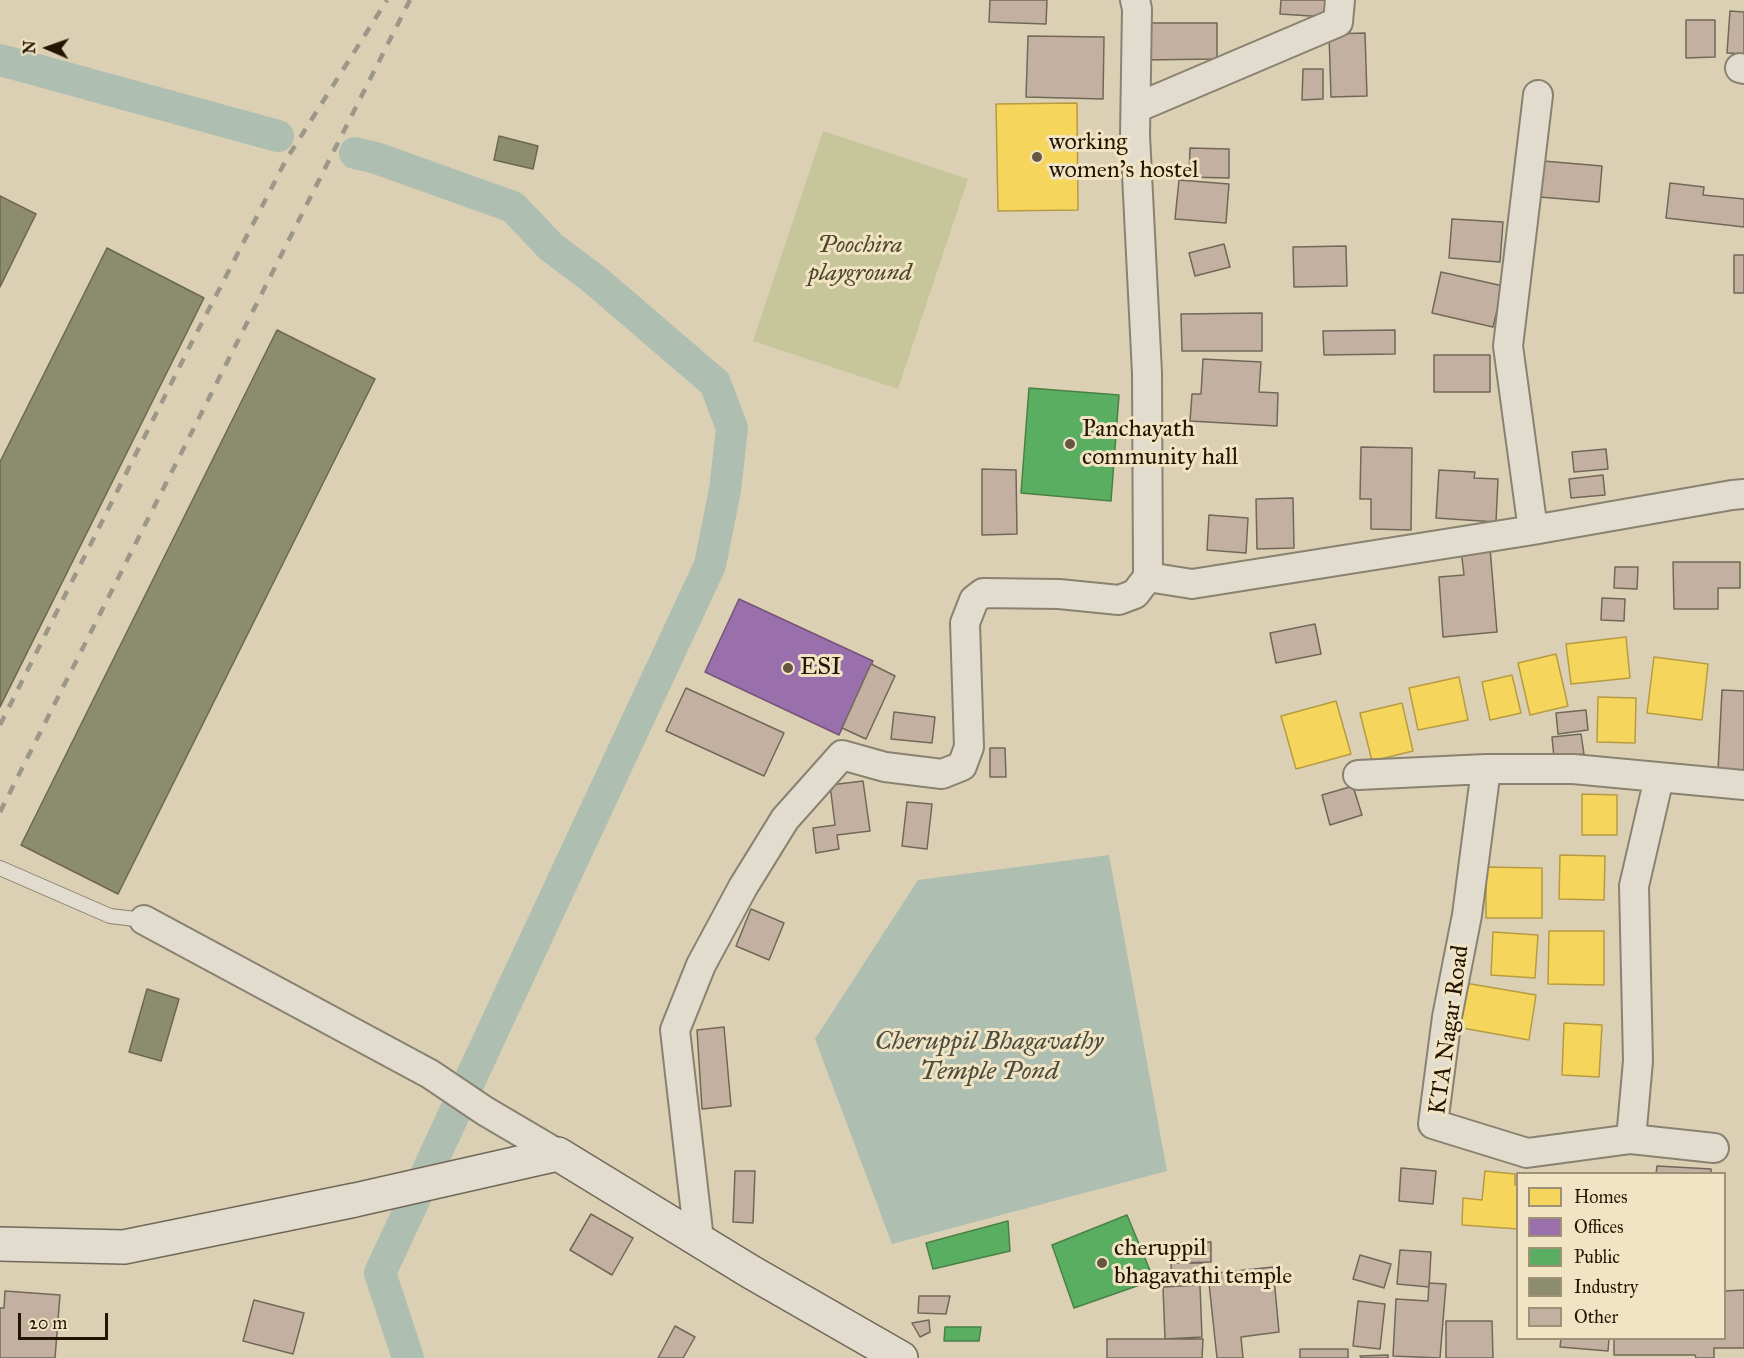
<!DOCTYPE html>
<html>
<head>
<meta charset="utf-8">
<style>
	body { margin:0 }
	#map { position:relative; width:1744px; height:1358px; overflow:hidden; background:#dbd0b4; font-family:"IM FELL Great Primer",serif }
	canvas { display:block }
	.legend { position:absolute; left:1516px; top:1172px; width:210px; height:168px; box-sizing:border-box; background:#f1e4c4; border:2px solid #9f9176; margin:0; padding:8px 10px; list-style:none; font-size:18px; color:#241402 }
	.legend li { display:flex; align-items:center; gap:12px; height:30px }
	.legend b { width:30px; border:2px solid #9f9176 }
	.north { position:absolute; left:18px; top:18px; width:60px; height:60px; -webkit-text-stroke:4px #f1e4c4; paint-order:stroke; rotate:272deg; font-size:16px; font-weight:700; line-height:24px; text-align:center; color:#241402 }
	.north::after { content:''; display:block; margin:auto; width:21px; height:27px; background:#241402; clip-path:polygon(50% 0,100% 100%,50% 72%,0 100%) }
	.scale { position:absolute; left:18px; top:1313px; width:90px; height:27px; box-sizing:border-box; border:3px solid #241402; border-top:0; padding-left:8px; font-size:18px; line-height:21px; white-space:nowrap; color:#241402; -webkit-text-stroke:4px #f1e4c4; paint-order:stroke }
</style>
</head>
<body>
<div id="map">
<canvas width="1744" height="1358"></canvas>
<ul class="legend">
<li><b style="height:16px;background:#f6d55c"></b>Homes</li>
<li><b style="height:16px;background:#9970ab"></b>Offices</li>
<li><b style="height:16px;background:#5aae61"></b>Public</li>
<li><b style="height:16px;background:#8c8c6e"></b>Industry</li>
<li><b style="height:16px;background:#c3b0a1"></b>Other</li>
</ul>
<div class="north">N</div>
<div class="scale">20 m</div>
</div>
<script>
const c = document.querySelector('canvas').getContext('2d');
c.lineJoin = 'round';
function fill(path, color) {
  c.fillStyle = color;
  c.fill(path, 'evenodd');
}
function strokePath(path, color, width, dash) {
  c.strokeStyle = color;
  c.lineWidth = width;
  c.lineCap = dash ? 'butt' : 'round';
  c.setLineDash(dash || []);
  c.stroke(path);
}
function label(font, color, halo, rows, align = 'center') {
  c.font = font + ' "IM FELL Great Primer",serif';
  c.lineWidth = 6;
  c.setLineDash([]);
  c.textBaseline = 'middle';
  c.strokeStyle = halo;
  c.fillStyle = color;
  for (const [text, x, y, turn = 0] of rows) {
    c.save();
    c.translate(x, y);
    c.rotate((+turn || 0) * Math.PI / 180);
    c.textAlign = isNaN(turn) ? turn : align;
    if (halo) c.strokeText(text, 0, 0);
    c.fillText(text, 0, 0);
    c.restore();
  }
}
fill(new Path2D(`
	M823 131 968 179 898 389 753 341Z`), '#c7c69b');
fill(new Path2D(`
	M1109 855 1167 1171 892 1244 815 1039 918 880Z`), '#aebeb1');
const homes = new Path2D(`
	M1077 103 1078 210 998 211 996 104Z
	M1626 637 1630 678 1571 684 1566 644Z
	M1556 654 1568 706 1530 715 1518 663Z
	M1654 657 1708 664 1702 720 1647 713Z
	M1512 675 1521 713 1490 720 1482 682Z
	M1459 677 1468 720 1418 730 1409 688Z
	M1598 697 1636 698 1635 743 1597 742Z
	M1336 701 1351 754 1296 769 1281 716Z
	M1402 703 1413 751 1372 761 1360 713Z
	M1582 794 1617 795V835H1582Z
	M1560 855 1605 856 1604 900 1559 899Z
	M1486 867 1542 868V918H1486Z
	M1549 931H1604V985L1548 984Z
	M1493 932 1538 935 1535 978 1491 975Z
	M1465 983 1536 995 1529 1040 1457 1027Z
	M1564 1023 1602 1025 1599 1077 1562 1075Z
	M1485 1171 1515 1174V1185H1518V1229L1462 1225 1463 1198 1482 1200Z`);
fill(homes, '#f6d55c');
strokePath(homes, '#b79b41', 1.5);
const offices = new Path2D(`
	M739 599 873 661 839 735 705 672Z`);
fill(offices, '#9970ab');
strokePath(offices, '#765478', 1.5);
const public = new Path2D(`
	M1029 388 1119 395 1111 501 1021 493Z
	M1127 1215 1154 1280 1074 1308 1052 1245Z
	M1008 1221 1010 1251 933 1269 926 1243Z
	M945 1327H981L979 1341H944Z`);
fill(public, '#5aae61');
strokePath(public, '#4a8044', 1.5);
const industry = new Path2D(`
	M499 136 538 146 533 169 494 160Z
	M0 196 36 214 0 287Z
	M107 248 204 298 0 707V462Z
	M277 330 375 379 118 894 21 845Z
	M147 989 179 999 161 1061 129 1052Z`);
fill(industry, '#8c8c6e');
strokePath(industry, '#6d684e', 1.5);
strokePath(new Path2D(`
	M0 60 278 136
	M355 153 376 158 513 207 551 247 595 280 715 383 732 428 725 490 710 565 380 1273 408 1358`), '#aebeb1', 32);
const building = new Path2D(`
	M990 0H1047L1046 24 989 22Z
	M1281 0H1327L1326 17 1280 14Z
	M1730 11 1744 12V54L1727 53Z
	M1686 20H1715V57L1686 58Z
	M1142 23H1217V59L1142 60Z
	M1365 33 1367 96 1331 97 1329 34Z
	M1028 36 1104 37 1103 99 1026 97Z
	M1303 69H1323V99L1302 100Z
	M1190 148 1229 149V178L1189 177Z
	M1543 161 1602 166 1599 202 1540 197Z
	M1179 180 1229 184 1226 223 1175 219Z
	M1670 183 1704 187 1703 195 1744 199V227L1666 218Z
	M1452 219 1503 222 1500 262 1449 258Z
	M1224 244 1230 267 1195 276 1189 253Z
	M1346 246 1347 286 1294 287 1293 247Z
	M1734 255H1744V293H1734Z
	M1441 272 1503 286 1493 327 1432 313Z
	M1262 313V351H1182L1181 314Z
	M1395 330V354L1324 355 1323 331Z
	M1434 355H1490V392H1434Z
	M1203 359 1261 362 1259 392 1278 393 1277 426 1190 421 1192 394H1201Z
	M1361 447 1412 448 1411 530 1371 529V499H1360Z
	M1606 449 1608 469 1574 472 1572 452Z
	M982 469 1016 470 1017 534 982 535Z
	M1439 470 1475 472 1474 478 1498 479 1496 522 1436 518Z
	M1603 475 1605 495 1571 498 1569 479Z
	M1293 498 1294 548 1257 549 1256 499Z
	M1209 515 1248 518 1246 553 1207 550Z
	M1490 548 1497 632 1443 637 1439 577 1464 575 1461 550Z
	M1673 562H1740V588H1718V609H1674Z
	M1615 567H1638L1637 589 1614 588Z
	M1602 598 1625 599 1624 621 1601 620Z
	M1315 624 1321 654 1276 663 1270 633Z
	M871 664 895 676 866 739 842 728Z
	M686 688 784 733 764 776 666 731Z
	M1722 690 1744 691V772L1718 771Z
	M1586 710 1588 730 1558 734 1556 713Z
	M894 712 935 717 932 743 891 739Z
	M1581 734 1584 754 1554 758 1552 737Z
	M990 748H1005L1006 777H990Z
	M863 781 870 831 837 835 839 849 816 853 813 828 835 825 830 785Z
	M1353 786 1362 815 1330 825 1322 795Z
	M907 802 932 804 927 849 902 846Z
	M751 909 784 923 769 960 736 946Z
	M724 1027 731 1106 702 1109 697 1030Z
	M1657 1166 1711 1169V1174H1656Z
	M1401 1168 1436 1171 1433 1204 1399 1201Z
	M735 1171H755L753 1223 733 1222Z
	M591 1214 633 1238 612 1275 570 1250Z
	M1211 1242V1262L1178 1263V1243Z
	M1400 1250 1431 1252 1429 1287 1397 1284Z
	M1360 1255 1391 1264 1384 1288 1353 1279Z
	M1171 1263H1204L1205 1283H1172Z
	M1273 1267 1279 1332 1241 1337 1243 1358H1217L1208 1274Z
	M1429 1283 1446 1284 1440 1358 1393 1356 1396 1299 1428 1301Z
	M1200 1285 1202 1337 1165 1339 1163 1287Z
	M1744 1290V1348H1714V1358H1696L1695 1355H1614V1338H1724V1291Z
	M5 1291 60 1295 55 1358H0V1308H4Z
	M919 1296H950L946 1314 918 1313Z
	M254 1300 304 1313 293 1354 243 1341Z
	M1358 1301 1385 1304 1380 1349 1353 1346Z
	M929 1320 930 1332 920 1337 912 1323Z
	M1446 1321H1492L1493 1358H1446Z
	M675 1326 695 1337 683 1358H658Z
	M1561 1338H1609L1608 1351 1560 1347Z
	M1107 1339H1203L1202 1358H1107Z
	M1300 1349H1348V1358H1300Z
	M1388 1355V1358H1361L1360 1356Z`);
fill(building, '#c3b0a1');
strokePath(building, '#706858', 1.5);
const lane = new Path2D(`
	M0 868 110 916 144 920`);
const street = new Path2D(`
	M1135 0 1137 9 1135 135 1147 373 1148 577
	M1740 68 1744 69
	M1136 108 1338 22 1340 0
	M1533 530 1508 346 1538 95
	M1358 775 1486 769
	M1659 778 1634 886 1638 1061 1631 1139 1527 1153 1433 1124 1447 1017 1467 915 1486 769H1573L1744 785
	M144 920 430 1074 485 1111 558 1154
	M1631 1139 1714 1148
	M699 1240 675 1030 701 965 743 887 785 819 842 755 885 767 942 774 962 766 969 747 965 623 974 600 983 593 1059 594 1119 600 1135 594 1148 577 1192 584 1533 530 1732 495 1744 494`);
const secondary = new Path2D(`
	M0 1244 124 1247 355 1200 558 1154 751 1272 901 1358`);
strokePath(lane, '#8a8270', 16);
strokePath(street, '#8a8270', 32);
strokePath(secondary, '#706858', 36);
strokePath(lane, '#e1dcce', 14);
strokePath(street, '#e1dcce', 28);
strokePath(secondary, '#e1dcce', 33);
strokePath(new Path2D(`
	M0 725 193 340 286 160 387 0
	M0 812 410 0`), '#9d978a', 4.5, [10, 10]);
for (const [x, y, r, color] of [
	[1037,157,6,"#645640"],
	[1070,444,6,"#645640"],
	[788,668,6,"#645640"],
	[1102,1263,6,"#645640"]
]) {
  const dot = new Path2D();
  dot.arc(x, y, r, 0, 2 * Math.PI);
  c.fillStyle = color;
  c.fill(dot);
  strokePath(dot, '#f1e4c4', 2);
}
label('24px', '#241402', '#f1e4c4', [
	["working",1049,143],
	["women's hostel",1049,171],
	["Panchayath",1082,430],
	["community hall",1082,458],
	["ESI",800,668],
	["cheruppil",1114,1249],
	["bhagavathi temple",1114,1277]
], 'left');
label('italic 24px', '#50472a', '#f1e4c4', [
	["Poochira",860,246],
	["playground",860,274]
]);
label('24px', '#241402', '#f1e4c4', [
	["KTA Nagar Road",1450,1030,-82]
]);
label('italic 26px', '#4d4d3f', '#f1e4c4', [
	["Cheruppil Bhagavathy",989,1043],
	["Temple Pond",989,1073]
]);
</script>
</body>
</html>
